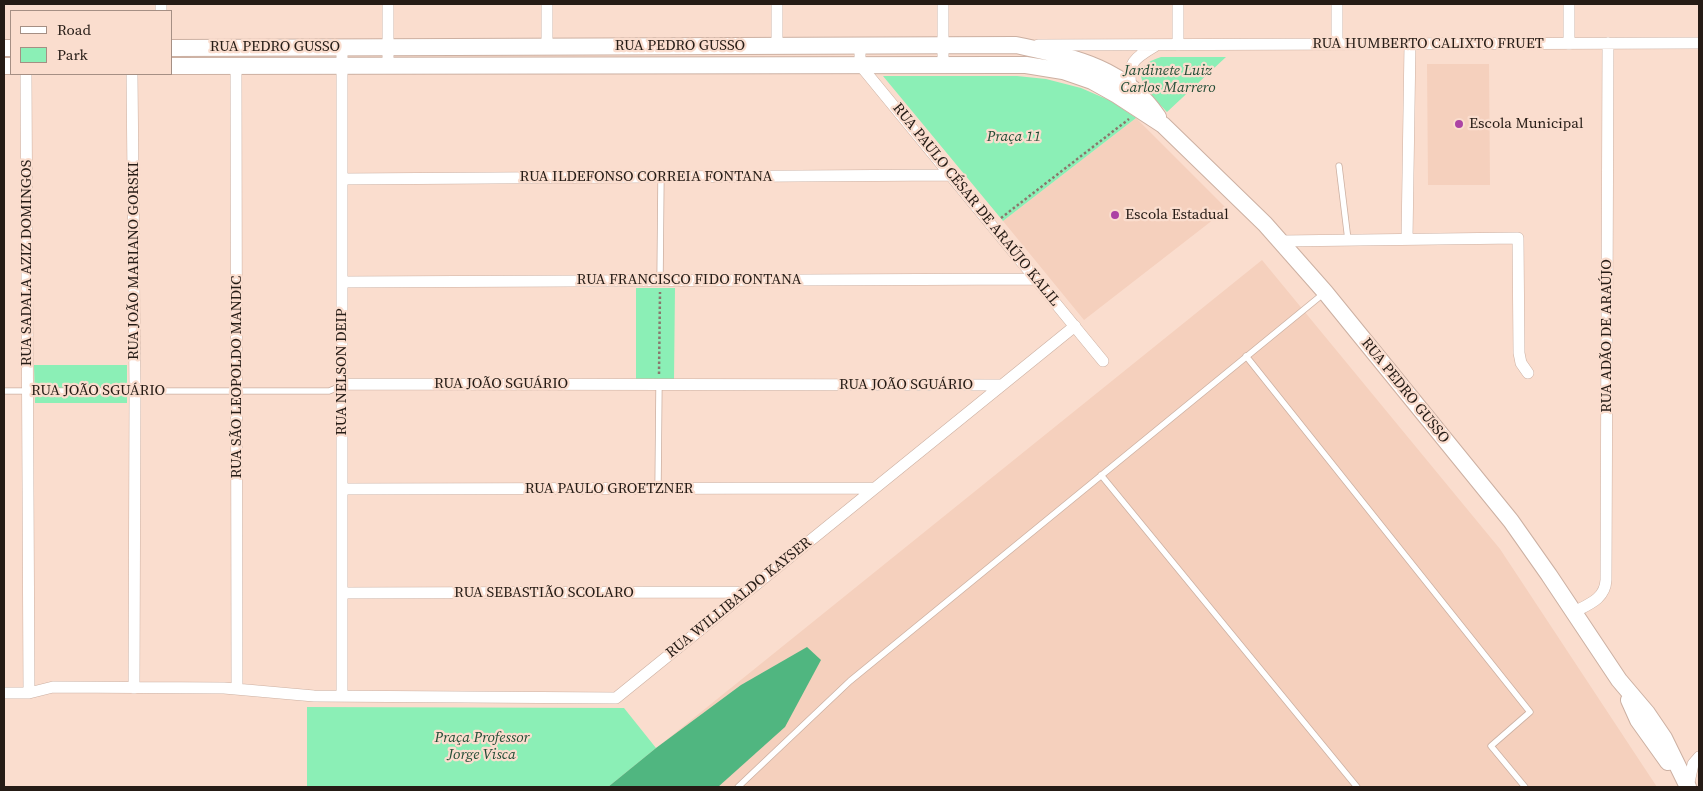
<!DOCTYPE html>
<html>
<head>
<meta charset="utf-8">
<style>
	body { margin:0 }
	#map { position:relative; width:1703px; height:791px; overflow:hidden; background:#faddce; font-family:"Source Serif 4",serif }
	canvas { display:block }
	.frame { position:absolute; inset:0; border:5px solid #251b15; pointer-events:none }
	.legend { position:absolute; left:10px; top:10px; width:162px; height:65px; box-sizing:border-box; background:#faddce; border:1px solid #a58f84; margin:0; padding:6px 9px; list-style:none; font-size:15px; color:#251b15 }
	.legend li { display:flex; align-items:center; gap:10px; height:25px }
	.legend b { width:25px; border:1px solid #a58f84 }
</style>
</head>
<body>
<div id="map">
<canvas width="1703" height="791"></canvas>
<div class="frame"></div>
<ul class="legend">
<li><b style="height:6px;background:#fff"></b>Road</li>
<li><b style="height:14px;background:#8befb6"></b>Park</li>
</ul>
</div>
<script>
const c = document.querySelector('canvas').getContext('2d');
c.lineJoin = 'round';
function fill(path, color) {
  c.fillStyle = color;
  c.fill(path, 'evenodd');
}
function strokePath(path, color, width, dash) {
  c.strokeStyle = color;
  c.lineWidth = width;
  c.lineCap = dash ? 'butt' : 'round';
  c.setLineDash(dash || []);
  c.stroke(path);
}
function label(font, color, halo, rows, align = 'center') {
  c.font = font + ' "Source Serif 4",serif';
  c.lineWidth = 4.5;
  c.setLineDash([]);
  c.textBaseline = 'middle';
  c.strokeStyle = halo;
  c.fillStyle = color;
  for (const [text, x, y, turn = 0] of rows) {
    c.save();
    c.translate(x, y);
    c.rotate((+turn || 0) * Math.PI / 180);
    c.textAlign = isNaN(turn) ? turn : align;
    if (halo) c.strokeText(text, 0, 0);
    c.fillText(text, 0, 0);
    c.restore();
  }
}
fill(new Path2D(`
	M1427 64H1489L1490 185H1428Z
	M1136 118 1227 209 1084 320 1003 221Z
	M1262 260 1500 549 1657 787H608Z`), '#f5d0bd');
fill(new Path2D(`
	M1161 57H1226L1167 112C1151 94 1121 69 1161 57Z
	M883 76H1017L1046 79 1081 88 1111 101 1136 118 1003 221Z
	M636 288H675L674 379H636Z
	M34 365H127V403H35Z
	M307 707 624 708 656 748 608 787H307Z`), '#8befb6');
fill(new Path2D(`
	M807 647 821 660 785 727 718 787H608L656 748 741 685Z`), '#50b680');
const service = new Path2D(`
	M1339 166 1348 240
	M660 280 661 177
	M1246 356 1530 712 1491 746 1525 787
	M4 391H329L334 389 342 384
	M1101 475 1357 787
	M658 488 659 385
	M738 787 850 681 1323 294`);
const minor = new Path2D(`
	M161 4V11
	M777 4V46
	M943 4V65
	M1178 4V45
	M1337 4V44
	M1569 4V44
	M1038 45 1699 43
	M860 46V65L1103 361
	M342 47V696
	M547 47V4
	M236 66 237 689
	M388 66V4
	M26 74 29 693
	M132 74 135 391 134 688
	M1131 87C1127 62 1135 58 1155 46
	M342 179 951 175
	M1407 239 1410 44
	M1282 241 1518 238 1519 353 1521 363 1528 373
	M342 282 1036 279
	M342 384 1001 385
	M342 489 875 488
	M342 593 746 592
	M1574 612C1589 604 1605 599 1606 580L1608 43
	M4 693H29L53 687 224 688 314 696 616 698 1075 326
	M1688 787 1693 764 1699 757`);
const secondary = new Path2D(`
	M4 48H11
	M171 48 1016 45C1071 57 1124 66 1158 117
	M4 66H11
	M171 66 1005 65H1026L1063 71 1092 81 1117 95 1163 125 1265 224 1325 292 1511 521 1549 575 1619 680 1647 713 1664 738 1688 787
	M1629 700 1638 720 1668 762`);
strokePath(service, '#ccb0a2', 7);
strokePath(minor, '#ccb0a2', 12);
strokePath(secondary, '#ccb0a2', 18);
strokePath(new Path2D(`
	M1001 218 1129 119
	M659 374 660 292`), '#8a776c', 2.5, [2.5, 2.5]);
strokePath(service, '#fff', 5.5);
strokePath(minor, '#fff', 11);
strokePath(secondary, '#fff', 16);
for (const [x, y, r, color] of [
	[1459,124,5,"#ac43a4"],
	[1115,215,5,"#ac43a4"]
]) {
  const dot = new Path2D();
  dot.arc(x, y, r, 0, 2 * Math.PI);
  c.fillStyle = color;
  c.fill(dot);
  strokePath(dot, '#faddce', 2);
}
label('15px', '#251b15', '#faddce', [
	["RUA HUMBERTO CALIXTO FRUET",1428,44],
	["RUA PEDRO GUSSO",680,46],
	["RUA PEDRO GUSSO",275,47],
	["RUA ILDEFONSO CORREIA FONTANA",646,177],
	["RUA PAULO CÉSAR DE ARAÚJO KALIL",976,205,51],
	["RUA JOÃO MARIANO GORSKI",134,261,-90],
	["RUA SADALA AZIZ DOMINGOS",27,263,-90],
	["RUA FRANCISCO FIDO FONTANA",689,280],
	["RUA ADÃO DE ARAÚJO",1607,336,-90],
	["RUA NELSON DEIP",342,372,-90],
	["RUA SÃO LEOPOLDO MANDIC",237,377,-90],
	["RUA JOÃO SGUÁRIO",501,384],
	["RUA JOÃO SGUÁRIO",906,385],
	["RUA JOÃO SGUÁRIO",98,391],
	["RUA PEDRO GUSSO",1405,391,51],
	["RUA PAULO GROETZNER",609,489],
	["RUA SEBASTIÃO SCOLARO",544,593],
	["RUA WILLIBALDO KAYSER",739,598,-39]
]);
label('italic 15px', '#224c35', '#faddce', [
	["Jardinete Luiz",1168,71],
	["Carlos Marrero",1168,88],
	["Praça 11",1014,137],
	["Praça Professor",482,738],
	["Jorge Visca",482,755]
]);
label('15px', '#251b15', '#faddce', [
	["Escola Municipal",1469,124],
	["Escola Estadual",1125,215]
], 'left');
</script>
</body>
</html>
